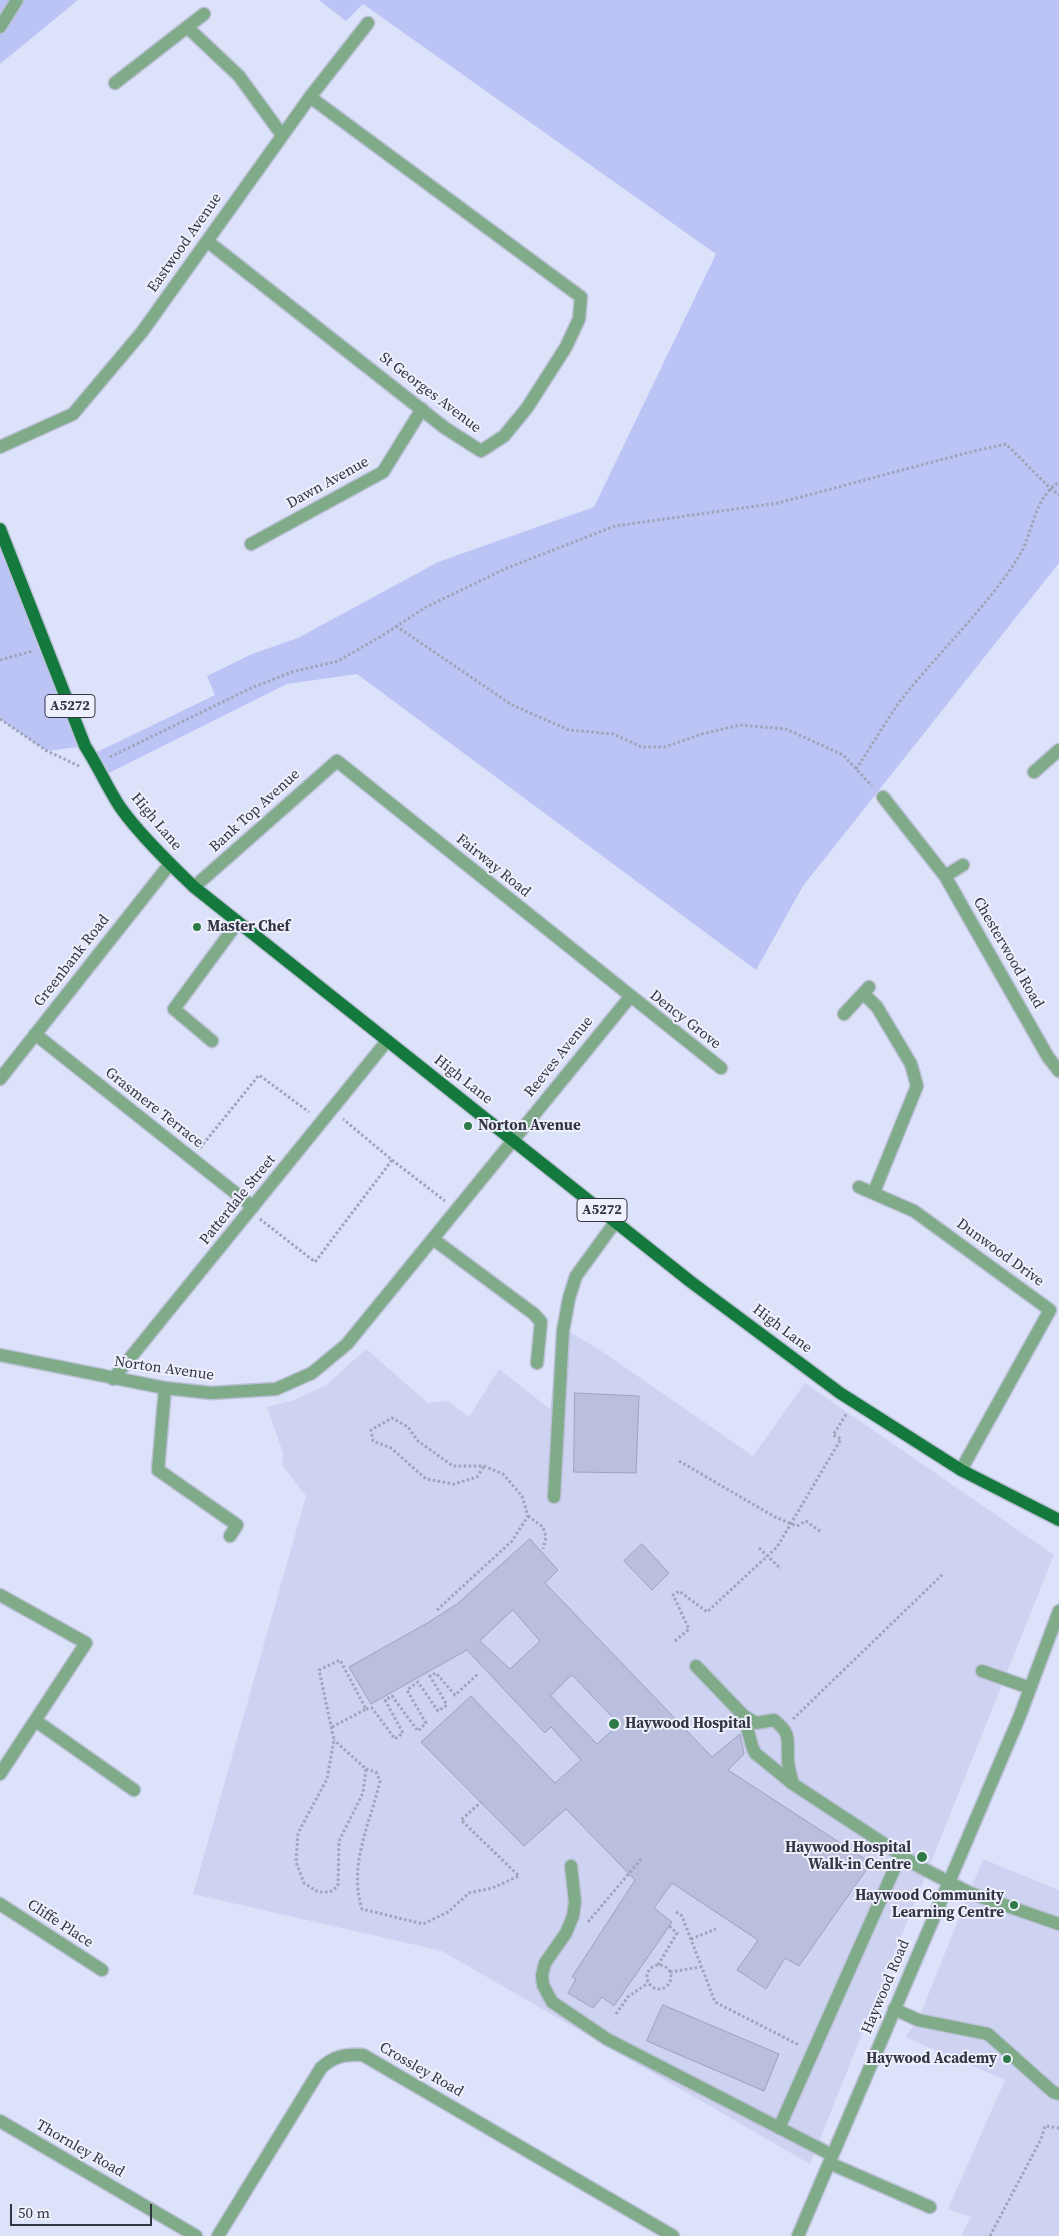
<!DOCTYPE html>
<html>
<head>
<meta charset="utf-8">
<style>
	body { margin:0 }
	#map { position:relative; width:1059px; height:2236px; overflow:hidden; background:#dde2fb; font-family:"Source Serif 4",serif }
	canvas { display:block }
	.scale { position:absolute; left:10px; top:2204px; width:142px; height:22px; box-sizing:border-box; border:2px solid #333642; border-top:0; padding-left:6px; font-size:15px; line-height:18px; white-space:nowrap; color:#333642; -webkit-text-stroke:4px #eef0fd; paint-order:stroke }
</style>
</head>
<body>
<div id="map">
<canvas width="1059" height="2236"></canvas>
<div class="scale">50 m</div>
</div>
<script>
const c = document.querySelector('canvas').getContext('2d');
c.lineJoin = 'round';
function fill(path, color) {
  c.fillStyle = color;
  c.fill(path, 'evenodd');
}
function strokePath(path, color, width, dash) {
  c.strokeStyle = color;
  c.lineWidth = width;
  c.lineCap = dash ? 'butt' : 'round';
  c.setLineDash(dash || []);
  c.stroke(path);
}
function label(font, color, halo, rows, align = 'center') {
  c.font = font + ' "Source Serif 4",serif';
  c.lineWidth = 4;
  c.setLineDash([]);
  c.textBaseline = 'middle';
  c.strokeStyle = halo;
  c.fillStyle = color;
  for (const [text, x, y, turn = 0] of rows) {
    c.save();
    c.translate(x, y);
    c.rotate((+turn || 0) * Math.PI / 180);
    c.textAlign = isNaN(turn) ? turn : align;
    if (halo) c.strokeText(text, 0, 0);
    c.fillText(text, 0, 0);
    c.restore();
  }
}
fill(new Path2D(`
	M559 1331 570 1332 600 1350 753 1456 805 1383 1054 1555 810 2164 442 1951 193 1894 306 1496 282 1465 283 1453 267 1407 294 1400 326 1385 366 1349 428 1403 448 1401 469 1417 499 1369 550 1409Z
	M983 1859 1059 1890V2236H961L971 2217 948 2209 1005 2080 905 2037 918 2020Z`), '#ced3f2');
fill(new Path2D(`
	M0 0H78L0 64Z
	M319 0H1059V563L803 886 756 970 357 674 287 684 101 777 91 755 215 695 207 676 252 654 298 638 438 562 594 507 716 254 363 4 346 21Z
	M0 529 85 746 47 751 0 719Z`), '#bbc4f5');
const building = new Path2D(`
	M575 1393 639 1396 636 1473 574 1472Z
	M530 1539 558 1570 545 1583 712 1757 740 1734 744 1754 728 1770 871 1863 799 1966 785 1958 766 1989 737 1970 758 1940 672 1883 654 1908 672 1922 614 2006 602 1997 593 2008 568 1993 576 1979 572 1977 635 1880 566 1809 524 1846 421 1742 471 1696 555 1783 581 1760 551 1727 545 1733 467 1650 371 1704 349 1667 429 1622 457 1604ZM513 1610 540 1641 510 1669 480 1641ZM572 1675 619 1724 597 1744 551 1696Z
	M642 1544 669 1573 652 1590 624 1561Z
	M663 2005 779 2054 764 2091 647 2041Z`);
fill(building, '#b9bfdd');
strokePath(building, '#9ca2bf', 1);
const minor = new Path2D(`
	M0 27 17 0
	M187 27 239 76 282 135
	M115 83 204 14
	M207 241 445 428 481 451 504 436 527 408 566 347 579 319 581 297 310 97
	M0 447 73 414 142 332 310 97 368 23
	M251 544 383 472 422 409
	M1034 772 1059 750
	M883 797 945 876 1048 1057 1059 1071
	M945 876 963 865
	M194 887 337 761 721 1068
	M864 994 877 1007 911 1064 917 1086 874 1192
	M844 1014 869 987
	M35 1034 253 1207
	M212 1041 174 1009 238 922
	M0 1079 170 864
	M859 1187 914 1211 1050 1310 961 1470
	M433 1239 534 1314 541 1322 537 1363
	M0 1355 165 1388 211 1393 276 1389 312 1373 347 1344 630 997
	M113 1379 387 1041
	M165 1388 158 1470 237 1525 230 1536
	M554 1497 563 1331 569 1298 576 1276 616 1221
	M0 1595 86 1643 0 1774
	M696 1666 744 1716 756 1723 774 1720C792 1734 787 1740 788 1760 788 1767 791 1776 793 1784
	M982 1671 1030 1688
	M744 1716 752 1746 755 1753 793 1784 918 1866 970 1893 1059 1924
	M36 1721 134 1790
	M571 1866 575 1902 573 1916 566 1933 545 1963 542 1975 543 1985 552 2002 607 2039 832 2155
	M0 1904 102 1970
	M894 2009 918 2020 988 2034 1053 2092 1059 2094
	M0 2121 196 2236
	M779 2128 901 1854
	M829 2163 930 2207
	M218 2236 321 2068C334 2056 345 2054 363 2055L673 2236
	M798 2236 1019 1718 1059 1611`);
const major = new Path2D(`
	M0 529 85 746C98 766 107 787 120 807 139 834 170 864 194 887L691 1282 840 1393 961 1470 1059 1520`);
strokePath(minor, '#bbc0d6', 15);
strokePath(major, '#bbc0d6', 15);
strokePath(new Path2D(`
	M396 626 512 705 569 730 613 734 642 747H665L702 734 740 725 786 729 843 755 872 786
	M0 660 33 651
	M0 719 47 751 79 766
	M110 757 251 688 292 672 338 661 380 637 426 607 507 568 615 526 778 503 974 451 1006 444 1050 488 1059 495
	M856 769C874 743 889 714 909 690 945 646 988 605 1018 558 1034 533 1032 500 1059 482
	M200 1148 259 1075 309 1112
	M392 1160 445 1201
	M260 1219 315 1262 392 1160 343 1119
	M679 1461 775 1517 797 1526 806 1521 821 1532
	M528 1516 543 1527 546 1537 543 1549
	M759 1548 781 1569
	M437 1610 512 1541 528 1516 522 1496 503 1474 484 1466H453L418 1441 408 1427 392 1418 371 1430 373 1441 391 1448 426 1479 454 1484 477 1477 484 1466
	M675 1641 689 1629 673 1595 679 1591 707 1612 777 1547 841 1439 833 1435 847 1413
	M366 1709 372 1708 395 1739 403 1733 385 1700 392 1696 418 1731 426 1723 407 1690 418 1682 438 1711 447 1705 430 1676 436 1673 455 1695 478 1674
	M793 1719 943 1574
	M332 1727 366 1709 340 1660 319 1670 334 1740 327 1779 298 1833 296 1862 304 1883 318 1892H330L338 1886 339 1841 363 1793 366 1769 334 1740
	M366 1769 376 1772 380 1781C370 1824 348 1865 362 1909L423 1924 448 1912 469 1893 492 1888 519 1876 461 1820 481 1802
	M676 1912 682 1916 715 2002 799 2045
	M588 1922 642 1858
	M691 1939 716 1929
	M658 1965 677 1933 669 1926
	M647 1977a12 12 0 1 1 24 0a12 12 0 1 1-24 0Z
	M670 1972 701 1967
	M616 2014 628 1997 648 1983
	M990 2236 1041 2139 1045 2126 1059 2128`), '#a0a4b8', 3, [2.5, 2.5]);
strokePath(minor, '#7fab89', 12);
strokePath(major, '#13793c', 12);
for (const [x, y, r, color] of [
	[197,927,5,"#307a47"],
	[468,1126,5,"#307a47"],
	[614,1724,6,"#307a47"],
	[922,1857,6,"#307a47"],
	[1014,1905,5,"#307a47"],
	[1007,2059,5,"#307a47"]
]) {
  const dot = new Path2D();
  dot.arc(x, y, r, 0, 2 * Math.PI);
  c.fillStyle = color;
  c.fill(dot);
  strokePath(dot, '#eef0fd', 2);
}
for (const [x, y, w] of [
	[70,706,50],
	[602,1210,50]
]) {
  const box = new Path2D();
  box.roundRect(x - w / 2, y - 11.5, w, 23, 4);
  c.fillStyle = '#eef0fd';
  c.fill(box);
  strokePath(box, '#333642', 1);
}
label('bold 14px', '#333642', null, [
	["A5272",70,706],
	["A5272",602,1210]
]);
label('15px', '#333642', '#eef0fd', [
	["Eastwood Avenue",185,243,-55],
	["St Georges Avenue",430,393,37],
	["Dawn Avenue",328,483,-29],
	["Bank Top Avenue",255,811,-42],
	["High Lane",156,822,50],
	["Fairway Road",493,866,39],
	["Chesterwood Road",1008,953,60],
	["Greenbank Road",72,961,-52],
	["Dency Grove",685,1020,38],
	["Reeves Avenue",559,1057,-51],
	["High Lane",463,1080,38],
	["Grasmere Terrace",154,1108,38],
	["Patterdale Street",238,1200,-51],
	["Dunwood Drive",1000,1253,36],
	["High Lane",782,1329,37],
	["Norton Avenue",164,1369,8],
	["Cliffe Place",60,1924,33],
	["Haywood Road",886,1987,-67],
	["Crossley Road",421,2070,30],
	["Thornley Road",80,2149,30]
]);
label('bold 15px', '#333642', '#eef0fd', [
	["Master Chef",207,927],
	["Norton Avenue",478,1126],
	["Haywood Hospital",625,1724],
	["Haywood Hospital",911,1848,"right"],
	["Walk-in Centre",911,1865,"right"],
	["Haywood Community",1004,1896,"right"],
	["Learning Centre",1004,1913,"right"],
	["Haywood Academy",997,2059,"right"]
], 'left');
</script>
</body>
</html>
